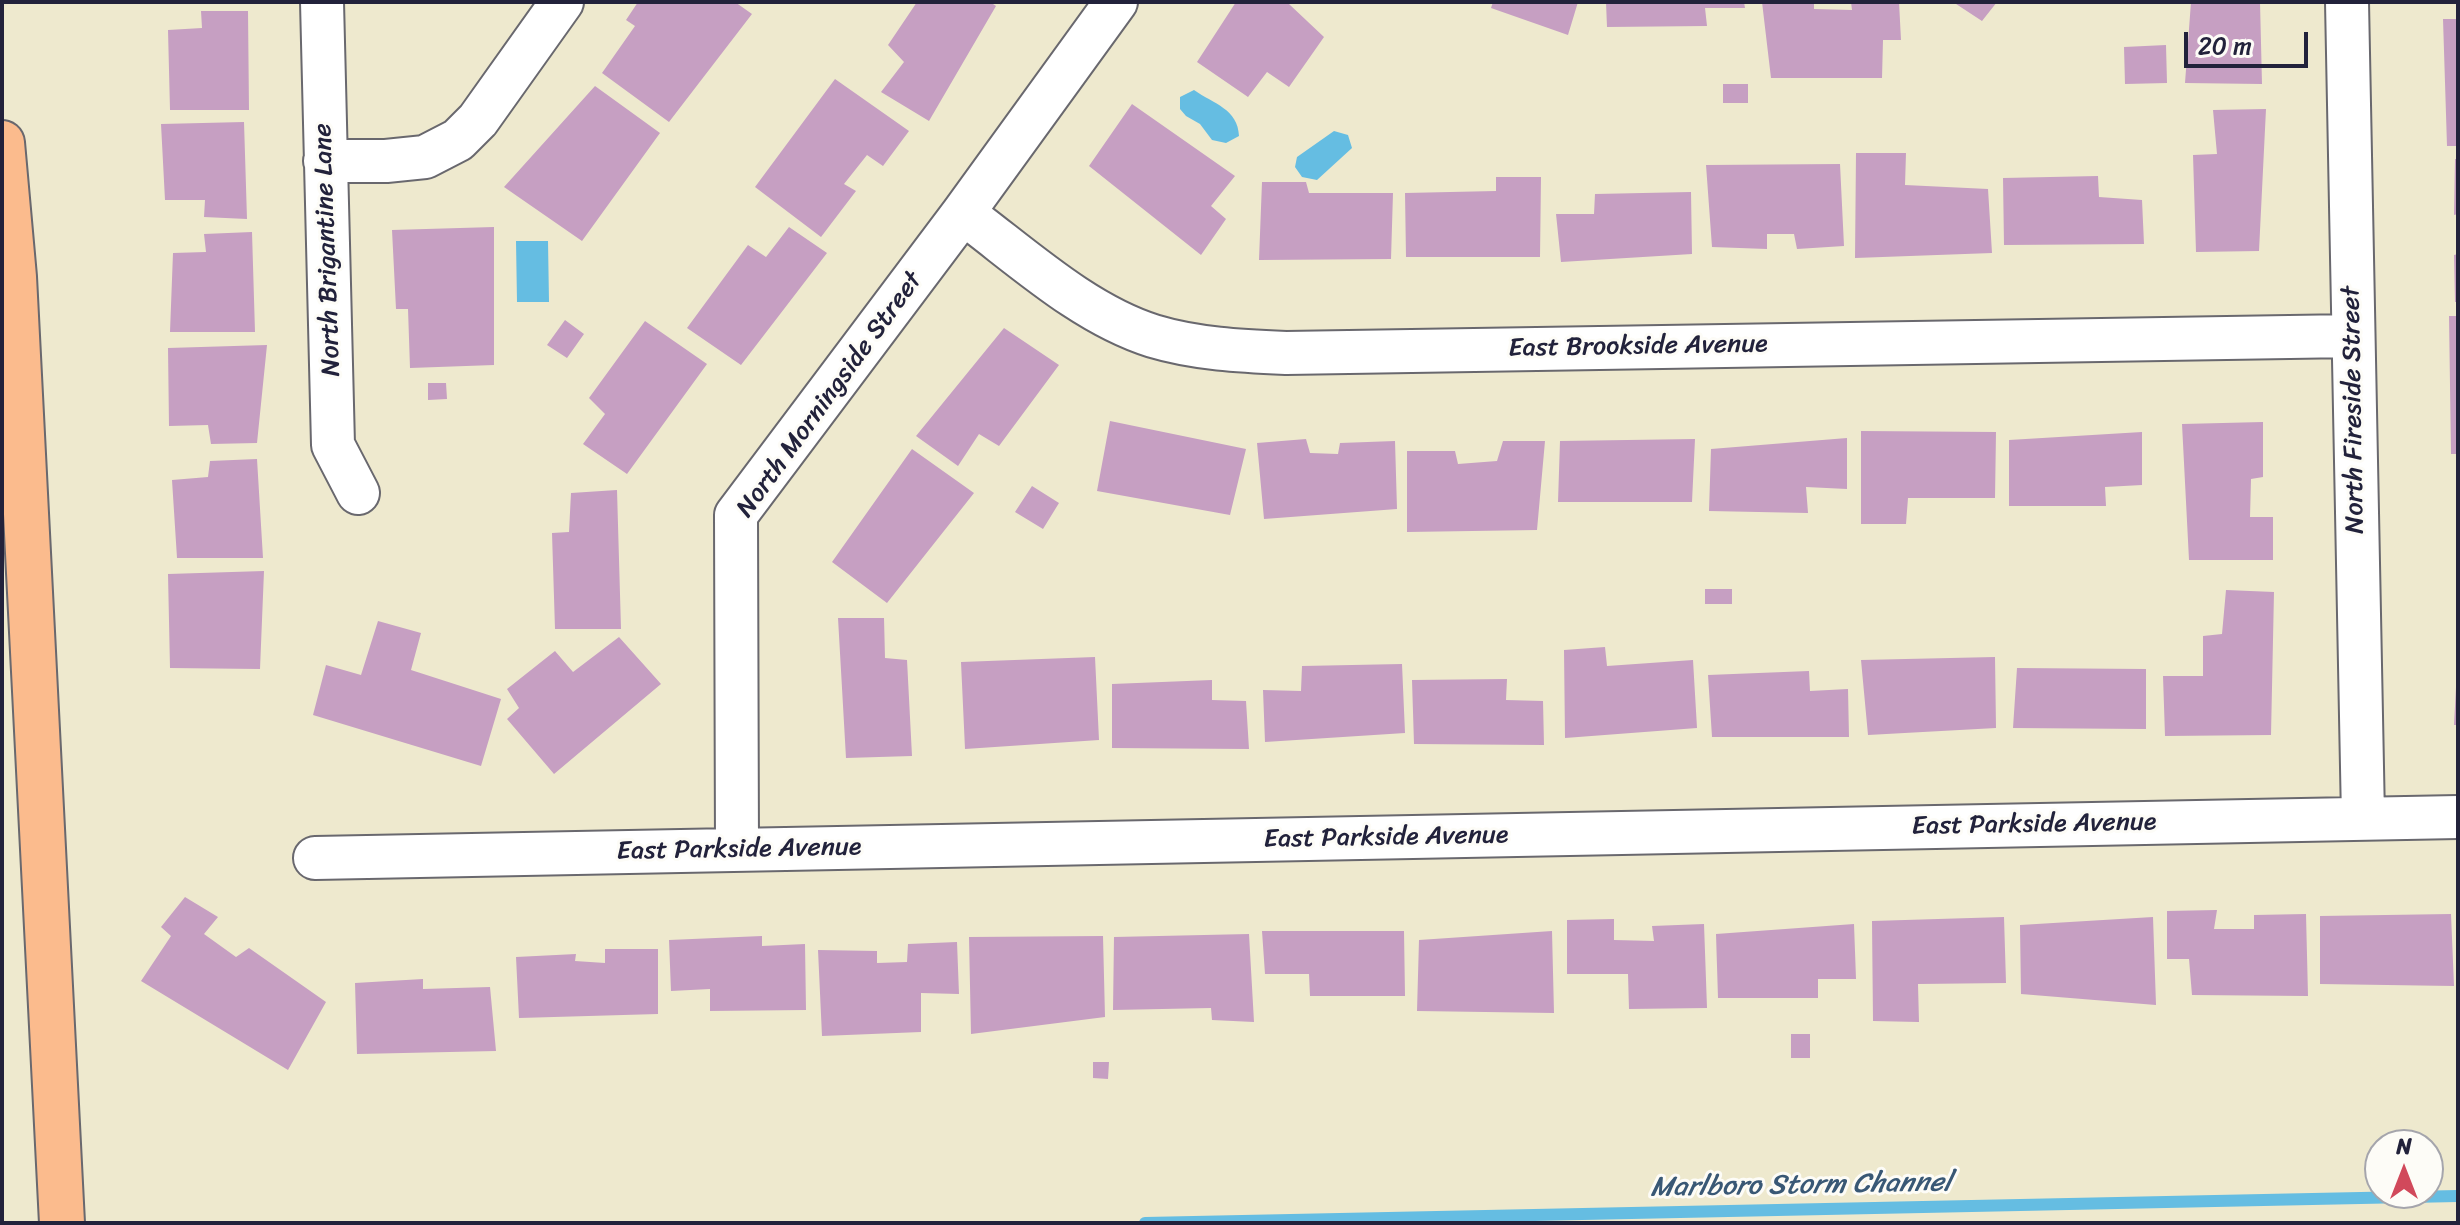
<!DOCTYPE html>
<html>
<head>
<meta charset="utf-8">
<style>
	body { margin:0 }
	#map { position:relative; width:2460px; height:1225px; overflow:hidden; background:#eee9ce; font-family:Sriracha,sans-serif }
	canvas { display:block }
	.frame { position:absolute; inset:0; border:4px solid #22223b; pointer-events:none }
	.north { position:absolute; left:2364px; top:1129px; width:80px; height:80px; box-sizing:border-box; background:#fdfcf7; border:2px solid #a5a5ac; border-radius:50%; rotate:0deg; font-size:22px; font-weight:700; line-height:32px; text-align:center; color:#22223b }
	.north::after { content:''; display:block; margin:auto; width:28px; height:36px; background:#d1495b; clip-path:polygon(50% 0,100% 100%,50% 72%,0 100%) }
	.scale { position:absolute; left:2184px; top:32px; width:124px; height:36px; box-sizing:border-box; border:4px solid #22223b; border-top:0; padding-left:10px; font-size:24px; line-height:28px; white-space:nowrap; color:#22223b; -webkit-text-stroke:6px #fdfcf7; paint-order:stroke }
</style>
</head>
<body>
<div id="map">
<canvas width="2460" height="1225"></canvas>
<div class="frame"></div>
<div class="north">N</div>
<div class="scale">20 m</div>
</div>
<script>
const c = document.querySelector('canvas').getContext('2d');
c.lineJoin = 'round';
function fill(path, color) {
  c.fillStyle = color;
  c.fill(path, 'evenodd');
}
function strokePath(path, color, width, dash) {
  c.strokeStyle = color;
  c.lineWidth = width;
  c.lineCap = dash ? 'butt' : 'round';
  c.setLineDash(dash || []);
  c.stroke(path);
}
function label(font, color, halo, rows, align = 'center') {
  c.font = font + ' Sriracha,sans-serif';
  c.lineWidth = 6;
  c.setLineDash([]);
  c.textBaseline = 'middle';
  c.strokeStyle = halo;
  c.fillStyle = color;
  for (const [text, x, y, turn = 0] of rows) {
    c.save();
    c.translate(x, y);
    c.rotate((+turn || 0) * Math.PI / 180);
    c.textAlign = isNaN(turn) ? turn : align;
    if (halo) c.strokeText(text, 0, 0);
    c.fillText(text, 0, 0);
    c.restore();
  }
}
fill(new Path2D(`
	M1194 90C1214 104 1238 109 1239 136L1226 143 1212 140 1200 124 1186 116 1180 109V97Z
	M1334 131 1348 135 1352 148 1317 180 1302 177 1295 167 1297 157Z
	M516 241H548L549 302H517Z`), '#65bde2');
strokePath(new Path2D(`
	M1145 1223 2458 1196`), '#65bde2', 12);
fill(new Path2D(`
	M638 2H735L752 14 669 122 602 73 635 26 626 20Z
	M917 2H990L996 6 929 121 881 92 904 62 888 45Z
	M1236 2H1290L1289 4 1324 37 1289 87 1267 72 1248 97 1197 62Z
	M1493 2H1578L1568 35 1491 8Z
	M1606 2H1744L1745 8H1705L1707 26 1607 27Z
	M1762 2H1814V9L1852 10 1851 2H1899L1901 40H1883L1882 78H1771Z
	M1953 2H1997L1982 21Z
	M2191 2H2260L2262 84 2185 83Z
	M201 11H248L249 110H170L168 30 202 28Z
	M2443 19H2458V146H2447Z
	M2166 45 2167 83 2125 84 2124 47Z
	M835 79 909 131 883 166 867 155 844 184 856 191 821 237 755 187Z
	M1723 84H1748V103H1723Z
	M595 86 660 133 582 241 504 187Z
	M1132 104 1235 176 1211 206 1226 219 1201 255 1089 166Z
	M2266 109 2259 251 2196 252 2193 155 2217 154 2213 110Z
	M244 122 247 219 204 217 205 200H165L161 124Z
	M1856 153H1906L1905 185 1988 189 1992 253 1855 258Z
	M2455 159H2458V214L2454 215Z
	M1840 164 1844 246 1797 249 1794 234H1767V249L1712 247 1706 165Z
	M2098 176 2099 197 2142 200 2144 244 2004 245 2003 178Z
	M1496 177H1541L1540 257H1406L1405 193 1496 191Z
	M1262 182H1306L1309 193H1393L1391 259 1259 260Z
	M1691 192 1692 254 1561 262 1556 214H1594L1595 194Z
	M494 227V365L410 368 408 309H396L392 230Z
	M789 227 827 253 741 365 687 328 748 245 766 257Z
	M252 232 255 332H170L173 253 206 252 204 234Z
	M2458 254V302H2455L2454 255Z
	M2449 316H2458V454H2451Z
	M565 320 584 334 567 358 547 345Z
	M645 321 707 364 627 474 583 444 605 414 589 398Z
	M1004 328 1059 365 999 446 979 434 958 466 916 436Z
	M267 345 257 443 211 444 208 425 169 426 168 348Z
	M428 383H446L447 399 428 400Z
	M1110 421 1246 449 1230 515 1097 491Z
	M2263 422V477L2251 479 2250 517H2273V560H2189L2182 424Z
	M1861 431 1996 432 1995 498H1908L1906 524H1861Z
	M2142 432V485L2105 487 2106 506H2009V440Z
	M1847 438V489L1806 487 1808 513 1709 511 1711 449Z
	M1306 439 1310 453 1338 454 1340 443 1395 441 1397 509 1264 519 1257 443Z
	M1695 439 1692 502H1558L1560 441Z
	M1503 441H1545L1537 530 1407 532V451H1455L1458 464 1497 461Z
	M912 449 974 493 887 603 832 562Z
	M257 459 263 558H177L172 480 208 477 210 461Z
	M1032 486 1059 503 1043 529 1015 512Z
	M617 490 621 629H555L552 533 569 532 571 493Z
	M264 571 260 669 170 668 168 574Z
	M1705 589H1732V604H1705Z
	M2226 590 2274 592 2271 735 2165 736 2163 676H2203V636L2222 634Z
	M838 618H884L885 658 907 660 912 756 846 758Z
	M378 621 421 633 411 670 501 699 481 766 313 715 326 665 361 675Z
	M619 637 661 684 554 774 507 719 519 708 507 689 555 651 573 672Z
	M1605 647 1607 666 1693 660 1697 728 1565 738 1564 650Z
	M1095 657 1099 740 965 749 961 662Z
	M1995 657 1996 728 1868 735 1861 660Z
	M1402 664 1405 733 1265 742 1263 690 1301 691 1302 666Z
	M2017 668 2146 669V729L2013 728Z
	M1809 671 1810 691 1848 689 1849 737H1712L1708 675Z
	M1507 679 1506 700 1543 701 1544 745 1414 744 1412 680Z
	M1212 680V700L1246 701 1249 749 1112 748V684Z
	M2456 687H2458V725H2454Z
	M185 897 218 917 204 934 236 957 249 948 326 1002 288 1070 141 981 171 936 161 927Z
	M2217 910 2214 929H2254V915L2306 914 2308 996 2192 995 2189 959H2167V911Z
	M2451 914 2454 986 2320 984V916Z
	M2004 917 2006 983 1918 984 1919 1022 1873 1021 1872 921Z
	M2153 917 2156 1005 2021 994 2020 925Z
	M1614 919V940L1654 941 1652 926 1704 924 1707 1008 1629 1009 1628 974H1567V920Z
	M1854 924 1856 979H1818V998H1718L1716 934Z
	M1262 931H1404L1405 996H1310L1309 974H1265Z
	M1552 931 1554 1013 1417 1011 1419 940Z
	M1249 934 1254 1022 1212 1020 1211 1008 1113 1010 1114 937Z
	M762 936V946L805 944 806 1010 710 1011V989L671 991 669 940Z
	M1103 936 1105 1017 971 1034 969 937Z
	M957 942 959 994 921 993V1032L822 1036 818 950 877 951V963L907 962 908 944Z
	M605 949H658V1014L519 1018 516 957 576 954 575 961 605 963Z
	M423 979V989L490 987 496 1051 357 1054 355 983Z
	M1791 1034H1810V1058H1791Z
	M1093 1062H1109L1108 1079 1093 1078Z`), '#c69fc2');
const street = new Path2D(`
	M322 2 333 445 358 493
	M2347 2 2363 818
	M325 161H386L425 157 458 140 478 120 562 2
	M963 213C1021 256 1083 314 1153 336 1196 349 1241 351 1286 353L2352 336
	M737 850 736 515 963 213 1116 2
	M315 858 2458 817`);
const highway = new Path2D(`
	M2 143 14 277 62 1223`);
strokePath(street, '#69686e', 46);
strokePath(highway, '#69686e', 48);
strokePath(street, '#fff', 42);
strokePath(highway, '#fbbb8d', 44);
label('26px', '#22223b', '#fdfcf7', [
	["North Brigantine Lane",328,250,-92],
	["East Brookside Avenue",1638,347,-1],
	["North Morningside Street",830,395,-54],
	["North Fireside Street",2354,410,-91],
	["East Parkside Avenue",2034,825,-1],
	["East Parkside Avenue",1386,838,-1],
	["East Parkside Avenue",739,850,-1]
]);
label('italic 28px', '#395875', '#fdfcf7', [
	["Marlboro Storm Channel",1801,1186,-1]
]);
</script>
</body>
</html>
